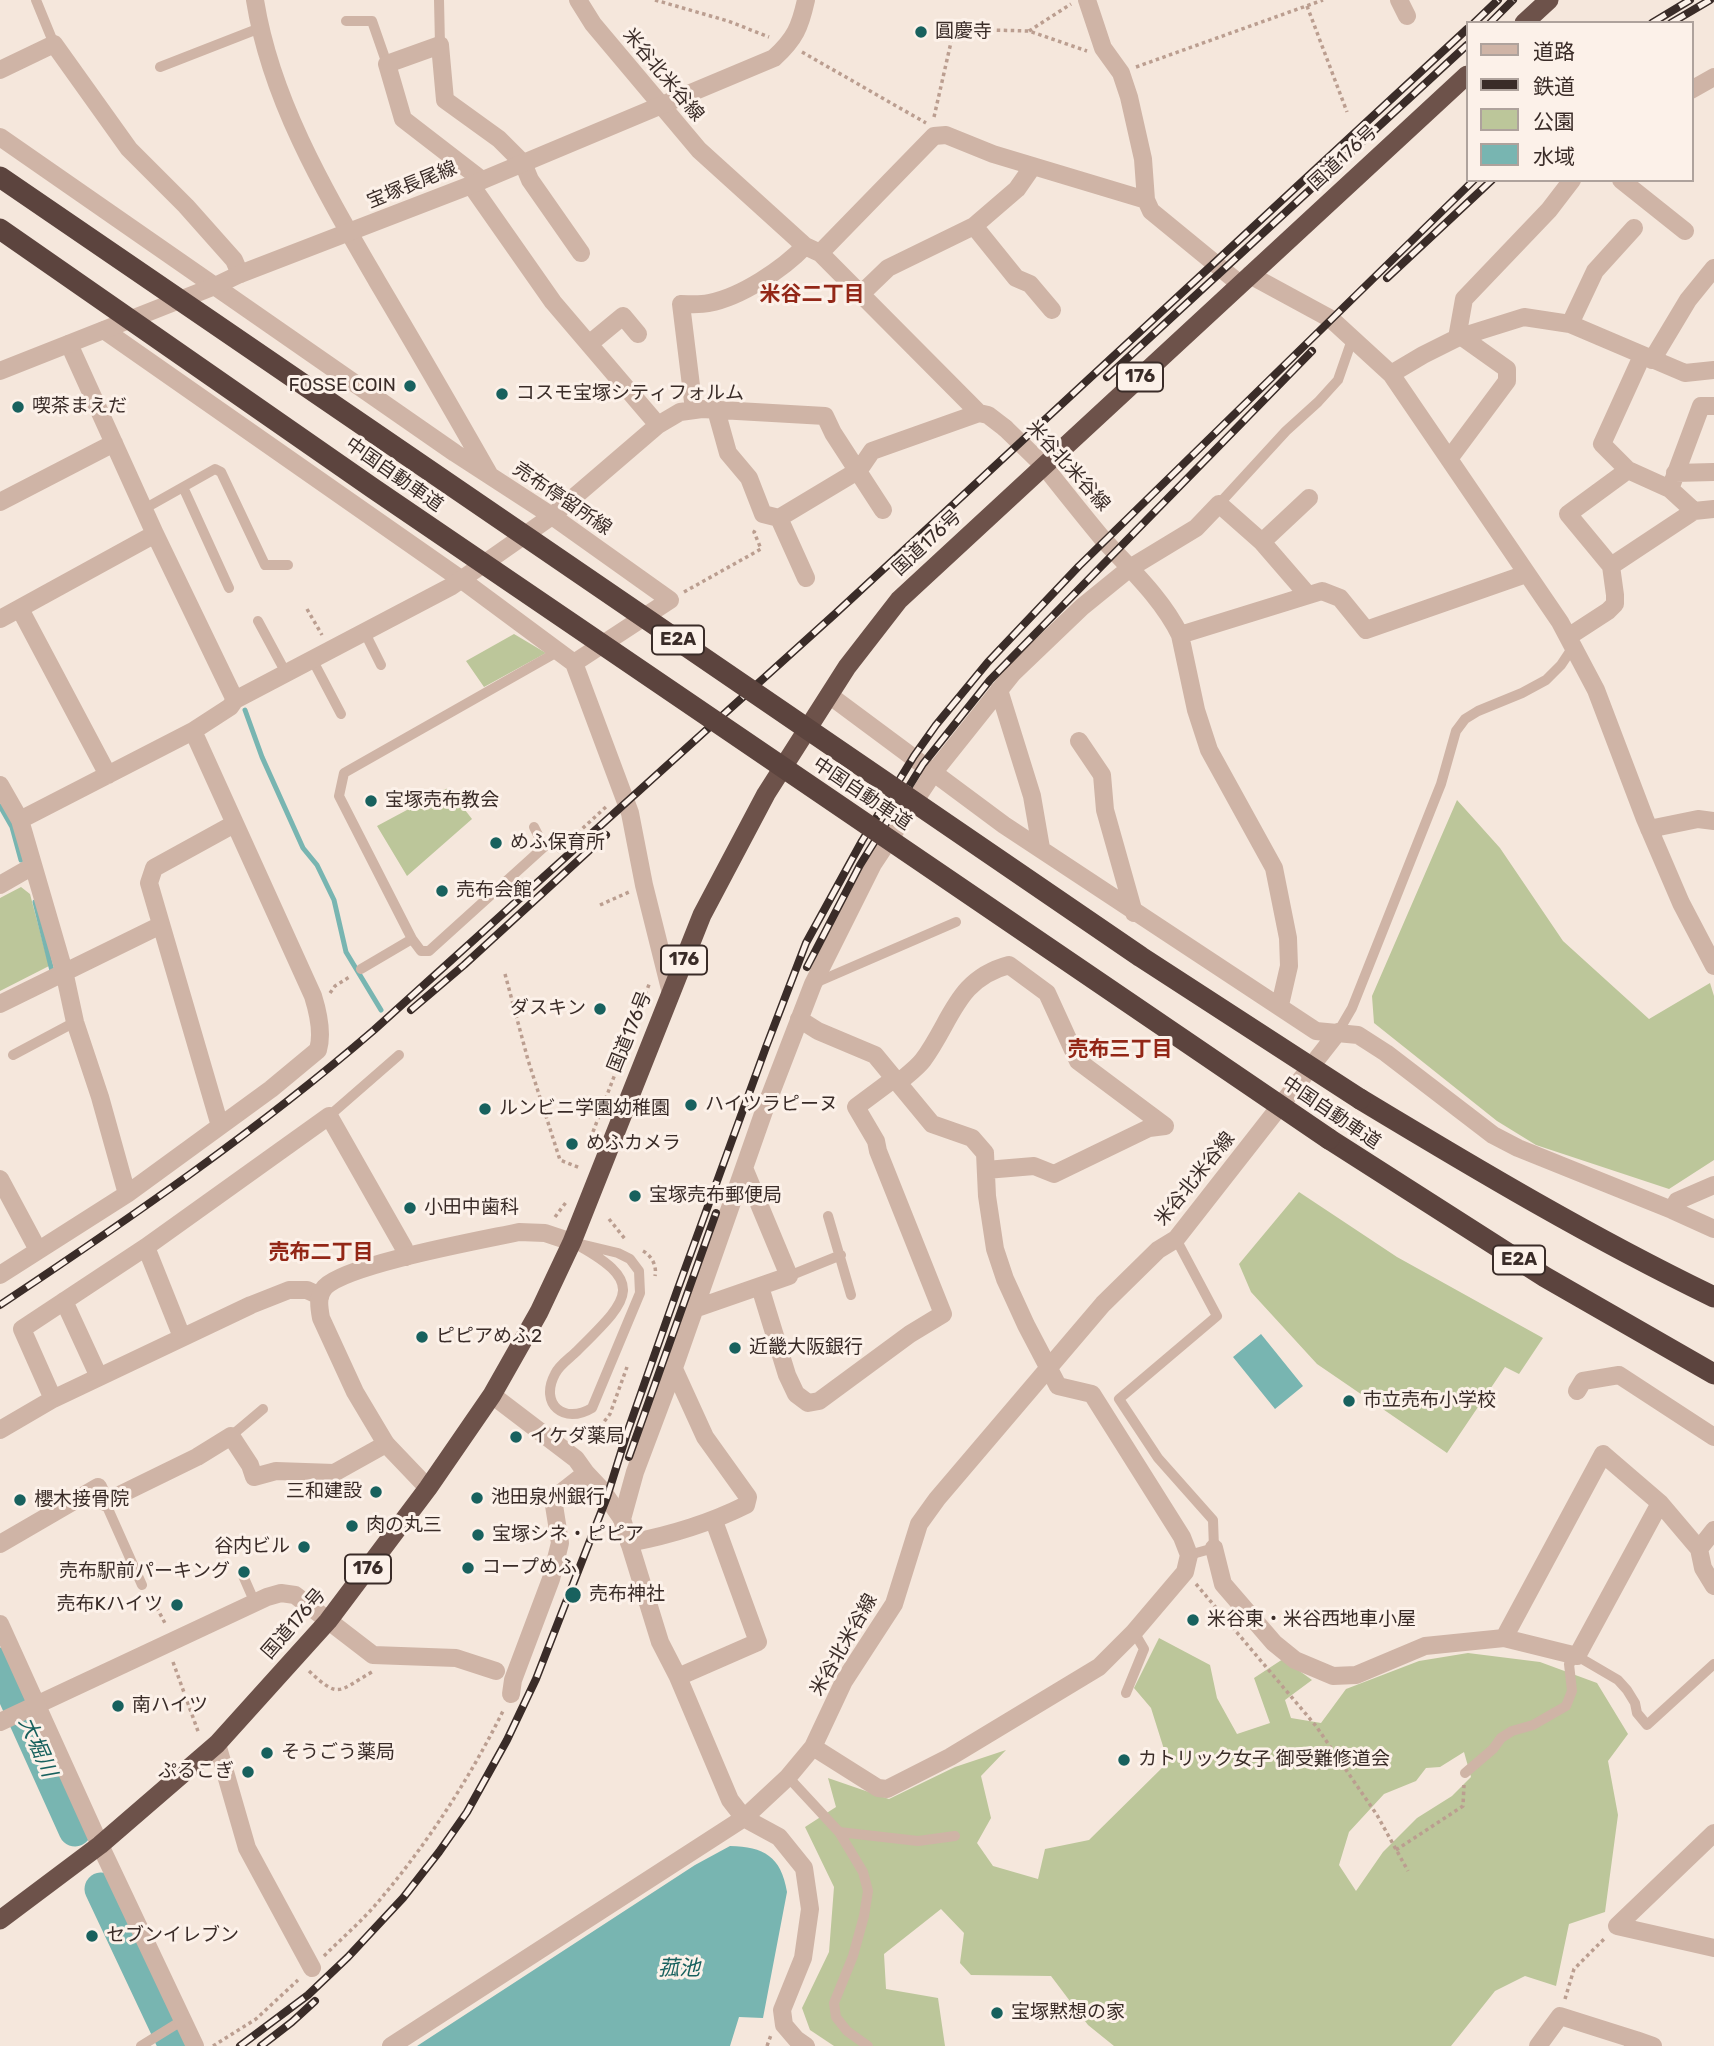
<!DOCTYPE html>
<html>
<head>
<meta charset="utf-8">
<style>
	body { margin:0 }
	#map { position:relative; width:1714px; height:2046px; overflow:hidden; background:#f5e7dc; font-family:Rubik,"Noto Sans JP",sans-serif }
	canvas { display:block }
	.legend { position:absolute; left:1466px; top:21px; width:228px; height:161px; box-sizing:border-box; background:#fcf1e9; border:2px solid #aea29c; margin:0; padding:9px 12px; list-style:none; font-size:21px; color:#3a2c28 }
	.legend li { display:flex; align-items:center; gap:14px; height:35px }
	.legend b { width:35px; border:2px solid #aea29c }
</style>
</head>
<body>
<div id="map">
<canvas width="1714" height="2046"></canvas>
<ul class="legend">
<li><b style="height:9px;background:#cfb4a6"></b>道路</li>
<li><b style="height:9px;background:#3a2c28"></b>鉄道</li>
<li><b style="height:19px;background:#bcc69a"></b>公園</li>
<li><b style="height:19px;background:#78b5b1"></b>水域</li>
</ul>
</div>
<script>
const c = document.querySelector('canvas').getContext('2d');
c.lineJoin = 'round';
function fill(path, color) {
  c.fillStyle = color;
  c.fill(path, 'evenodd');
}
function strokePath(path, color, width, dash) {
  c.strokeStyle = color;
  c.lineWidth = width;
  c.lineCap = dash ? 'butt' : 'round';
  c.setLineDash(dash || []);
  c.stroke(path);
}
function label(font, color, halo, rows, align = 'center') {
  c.font = font + ' Rubik,"Noto Sans JP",sans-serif';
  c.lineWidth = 6;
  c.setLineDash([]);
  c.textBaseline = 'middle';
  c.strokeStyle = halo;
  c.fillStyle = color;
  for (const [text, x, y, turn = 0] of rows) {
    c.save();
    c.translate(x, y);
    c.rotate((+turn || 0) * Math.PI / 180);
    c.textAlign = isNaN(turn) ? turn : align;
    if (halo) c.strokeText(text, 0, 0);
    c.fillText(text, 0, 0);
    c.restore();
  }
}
fill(new Path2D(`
	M514 634 546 653 484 687 466 661Z
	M448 788 472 819 407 876 377 826Z
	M1457 800 1500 848 1563 941 1649 1019 1710 983 1714 996V1160L1669 1189 1536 1145 1497 1121 1374 1023 1372 996Z
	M21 887 30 894 49 966 0 991V898Z
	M1299 1192 1397 1257 1543 1338 1519 1374 1505 1367 1447 1453 1317 1364 1251 1292 1239 1264Z
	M1159 1638 1210 1665 1217 1698 1237 1734 1270 1723 1254 1678 1283 1659 1312 1680 1285 1700 1291 1718 1321 1723 1346 1689 1419 1661 1468 1653 1540 1662 1597 1683 1628 1734 1608 1761 1618 1815 1605 1912 1569 1924 1556 1986 1525 1976 1495 1991 1451 2046H1114L1088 2025 1051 1976 971 1975 960 1963 964 1933 941 1909 884 1954 886 1989 938 1998 945 2046H834L810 2030 802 2008 829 1952 834 1887 805 1827 836 1807 828 1778 889 1799 955 1767 1006 1750 981 1776 991 1818 977 1843 993 1866 1038 1879 1045 1849 1089 1840 1168 1762 1151 1708 1134 1688ZM1464 1752 1471 1777 1452 1796 1417 1818 1383 1852 1356 1891 1339 1865 1349 1832 1384 1794 1416 1781 1426 1768 1440 1767Z`), '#bcc69a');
fill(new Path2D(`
	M1261 1334 1303 1386 1275 1409 1233 1357Z
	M730 1846C764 1847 781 1856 787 1892L763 2018 739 2017 730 2046H417L695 1865Z`), '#78b5b1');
strokePath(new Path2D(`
	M245 710 262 757 303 848 317 865 334 900 346 952 381 1010
	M0 806 12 827 21 860
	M35 902 52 971`), '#78b5b1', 5);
strokePath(new Path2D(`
	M0 1664 75 1830
	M101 1889 175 2046`), '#78b5b1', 33);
strokePath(new Path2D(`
	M655 0 728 21 769 37
	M1307 6 1347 112
	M1029 31 1071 4
	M802 52 926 123
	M1136 67 1323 0
	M934 117 954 29 1029 31 1087 51
	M684 592 761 549 754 532 756 529
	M307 609 322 635
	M557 852 608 805
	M600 905 629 892
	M505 974 528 1060 560 1160 580 1168
	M330 993 335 986 351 976
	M588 1145 650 982
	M555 1217 567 1201
	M609 1219 625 1239
	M643 1251C652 1256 657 1266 655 1276
	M575 1437 597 1431 610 1414 627 1367
	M1196 1584 1316 1726 1377 1815 1408 1871
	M150 1595 166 1625
	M173 1662 199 1734
	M309 1671C340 1700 338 1691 372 1672
	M1396 1850 1463 1806 1464 1785
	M324 1956C342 1938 362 1921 378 1902 428 1843 470 1778 504 1709
	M1565 1999 1574 1969 1606 1937
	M213 2046 256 2019 298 1980
	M767 2046 771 2035`), '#bb9e90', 3.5, [3.5, 3.5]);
strokePath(new Path2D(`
	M36 0 54 44
	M439 0 440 45
	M346 21H372L387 64
	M160 67 260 28
	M183 487 229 588
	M1219 504 1286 431 1318 402 1338 380 1353 337
	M144 509 215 469 221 472 265 565H288
	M258 621 286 673
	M364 631 381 665
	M312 659 341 714
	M534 827 544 847 429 951H421L412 939 339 796 344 773 559 651
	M361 969 412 939
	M815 983 956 922
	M1338 1032 1352 1008 1441 784 1456 731 1465 719 1478 711 1522 693 1546 680 1561 665 1573 647
	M13 1055 75 1022
	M329 1116 399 1055
	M828 1216 851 1295
	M1176 1239 1217 1316 1119 1399 1158 1458 1213 1520 1214 1548 1189 1555
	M572 1242 618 1253 630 1259 639 1271 640 1293 592 1408C564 1425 539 1404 555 1374 559 1365 570 1358 577 1351 629 1299 649 1283 572 1242Z
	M789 1276 841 1255
	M231 1436 263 1409
	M105 1502 142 1585
	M241 1571 255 1603
	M1126 1693 1144 1649 1134 1632
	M1465 1773 1493 1749 1501 1738 1512 1731 1533 1725 1566 1706 1572 1691 1569 1664 1577 1656 1618 1680 1627 1690 1635 1703 1637 1713 1647 1725 1714 1664
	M788 1777 839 1832 863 1872 868 1891 864 1916 853 1956 834 2003 836 2017 847 2031 868 2046
	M839 1832 918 1841 955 1836
	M141 2046 183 2020`), '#cfb4a6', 10);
strokePath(new Path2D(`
	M104 330 462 580
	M1005 428 1044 466
	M492 1395 576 1459 586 1473 553 1499 560 1543 551 1579 513 1680 511 1694
	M586 1473 602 1490 622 1519`), '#cfb4a6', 18);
strokePath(new Path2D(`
	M255 0C271 101 326 193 377 281 415 345 452 409 489 474
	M578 0 593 24 699 150 805 246 820 253 979 413 988 415 1005 428
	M1087 0 1103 48 1121 73 1129 97 1143 159 1146 200 1151 211 1240 284
	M1399 0 1407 16
	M0 70 54 44 129 149 186 206 234 260 240 274
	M1691 90 1714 77
	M0 137 455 453 552 516 670 600 574 663
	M482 180 403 119 387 64 440 45 445 100 499 139 523 163 530 180 581 253
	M1621 180 1685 231
	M471 185 553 302 658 425
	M974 226 1016 278 1030 284 1052 310
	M820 253 934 136 946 135 993 154 1146 200
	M1250 275 1331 319 1391 374 1560 622 1596 690 1645 819 1681 903 1714 966
	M861 294 888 268 974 226 1017 189 1033 166
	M1570 324 1595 271 1634 228
	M1457 338 1524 317 1570 324 1685 373 1714 370
	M69 344 155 534 235 700
	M589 344 623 316 638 334
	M1642 356 1602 444 1628 470 1670 489 1694 511 1714 509
	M1652 360 1688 300 1714 268
	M1391 374 1423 355 1457 338 1464 299 1549 210 1572 180
	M694 410 681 304C690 304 700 305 709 303 741 297 783 269 805 246
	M716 410 728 453 749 478 763 514 779 518 859 470 872 451 979 413
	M1449 459 1507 381V369L1462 337
	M1044 466C1063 490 1082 514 1102 538 1129 568 1162 598 1180 635L1196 710 1209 750 1274 868 1288 938 1289 966 1280 1005
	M1675 473 1714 472
	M1670 489 1701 406H1714
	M0 502 114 443
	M779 518 806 578
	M1262 542 1309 498
	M1611 566 1694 511
	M462 580 574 663 630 813 644 885 671 993
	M20 609 108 775
	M0 619 155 534
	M1180 635 1322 591 1340 598 1366 630 1526 574
	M1568 637 1608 611 1615 604V595L1611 566 1568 514 1628 470
	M999 690 1032 796 1041 848
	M829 695 1004 825 1316 1031 1358 1035 1386 1053 1493 1135 1518 1148 1672 1210 1714 1229
	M1079 741 1102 775 1105 810 1134 913
	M0 785 20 820 64 971 75 1022 100 1097 127 1194
	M20 820 193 731 230 707 235 700 452 586 552 516 658 425 680 412 702 409 825 416 833 433 883 510
	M1649 829 1698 819 1714 821
	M0 885 33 866
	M0 1004 161 925
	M799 1019 818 1031 875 1055 932 1124 972 1138 985 1153 987 1196 995 1249 1005 1279 1026 1325 1058 1386 1092 1394 1182 1537 1189 1555 1185 1572 1134 1632 1099 1667 950 1757 887 1789 878 1788 813 1747
	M899 1082C907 1075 917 1068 923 1060 952 1021 956 979 1009 965L1047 993 1078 1061 1165 1126
	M220 1126 149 883 154 868 234 824
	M986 1170 1034 1166 1054 1174 1149 1128 1165 1126
	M0 1179 38 1250
	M1672 1210 1677 1201 1714 1185
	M146 1247 182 1337
	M0 1275 127 1194 271 1089 318 1050C323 1033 318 1012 313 996L193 731
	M760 1287 787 1375 796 1394 808 1403 819 1401 910 1334 943 1314 878 1151 876 1141 856 1107 895 1078
	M64 1301 99 1377
	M694 1309 789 1276 744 1168
	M1577 1391 1583 1381 1619 1375 1714 1437
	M53 1399 22 1329 146 1247 329 1116 404 1248 406 1257
	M0 1430 53 1399 251 1305 289 1290H307L320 1296
	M1660 1503 1577 1656 1504 1638 1603 1454 1660 1503 1699 1549
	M1714 1530 1699 1549 1703 1568 1714 1586
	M629 1543C671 1535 708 1524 746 1505L748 1497 705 1437 674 1369
	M0 1544 98 1487 105 1502 197 1457 231 1436 250 1465 254 1477 276 1471 334 1473 386 1444
	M1214 1548 1223 1584 1274 1643 1295 1660 1333 1676 1356 1675 1425 1646 1504 1638
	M678 1677 758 1642 714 1521
	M0 1722 267 1597 281 1593 295 1595 373 1655 456 1658 496 1671
	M217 1744 247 1848 312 1968
	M100 1845 195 2046
	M1617 1926 1714 1833
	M1617 1926 1714 1948
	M1636 2040 1653 2046
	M391 2046 744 1818 788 1777 813 1747 844 1681 894 1604 919 1524 937 1499 1103 1304 1158 1250 1176 1239 1338 1032
	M806 2046 796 2039 784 2025 782 2010 803 1958 810 1909 804 1868 779 1837 744 1818 730 1800 678 1677 660 1642 622 1519 635 1472 670 1379 764 1111 813 984 873 864 934 772 1013 673 1082 607 1130 568 1196 528 1219 504 1262 542 1307 594
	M1538 2046 1560 2016 1636 2040 1633 2046`), '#cfb4a6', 18);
strokePath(new Path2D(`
	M0 371 215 286 240 274 471 185 774 58C795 39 800 27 806 0
	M428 1488 386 1444 355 1392 321 1318C319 1307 317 1296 325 1287 348 1264 482 1240 519 1232L545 1233 572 1242
	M0 1624 100 1845`), '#cfb4a6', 18);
strokePath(new Path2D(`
	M1524 23 1549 0
	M0 1920 100 1845 217 1744 328 1621 428 1488 492 1395 539 1312 572 1242 702 915 766 794 847 667 899 600 1467 75`), '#6d524a', 19);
strokePath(new Path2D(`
	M1360 1099C1476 1169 1592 1238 1714 1297
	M1329 1139 1545 1277 1714 1374`), '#5c443e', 21);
const rail = new Path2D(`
	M1474 23 1498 0
	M1490 23 1513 0
	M1652 23 1690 0
	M1671 23 1710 0
	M1387 278 1492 180
	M1107 377 1467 45
	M807 967 860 865 923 764 990 680 1312 351
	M411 1010 464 965 606 835
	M0 1305C129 1219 257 1131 374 1030L836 613 1467 29
	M629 1457 716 1213
	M240 2046 308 1995 348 1957 403 1898 439 1852 467 1812 507 1740 536 1679 607 1497 627 1433 677 1291 766 1047 806 943 862 841 914 756 936 725 988 662 1079 566 1474 180
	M261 2046 292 2022 315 2001`);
strokePath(rail, '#3a2c28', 8);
strokePath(rail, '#fcf1e9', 5, [16]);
strokePath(new Path2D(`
	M0 177 1141 957 1360 1099
	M0 229 374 489 1329 1139`), '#5c443e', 21);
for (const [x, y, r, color] of [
	[921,32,7,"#18615e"],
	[410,386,7,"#18615e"],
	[502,394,7,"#18615e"],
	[18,407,7,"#18615e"],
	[371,801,7,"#18615e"],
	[496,843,7,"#18615e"],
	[442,891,7,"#18615e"],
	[600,1009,7,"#18615e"],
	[691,1105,7,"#18615e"],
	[485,1109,7,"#18615e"],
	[572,1144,7,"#18615e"],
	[635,1196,7,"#18615e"],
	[410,1208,7,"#18615e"],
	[422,1337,7,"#18615e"],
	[735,1348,7,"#18615e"],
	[1349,1401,7,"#18615e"],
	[516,1437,7,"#18615e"],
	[376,1492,7,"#18615e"],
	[477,1498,7,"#18615e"],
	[20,1500,7,"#18615e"],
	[352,1526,7,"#18615e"],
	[478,1535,7,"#18615e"],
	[304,1547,7,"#18615e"],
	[468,1568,7,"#18615e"],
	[244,1572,7,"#18615e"],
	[573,1595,9,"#18615e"],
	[177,1605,7,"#18615e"],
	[1193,1620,7,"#18615e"],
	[118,1706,7,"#18615e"],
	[267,1753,7,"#18615e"],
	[1124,1760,7,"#18615e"],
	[248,1772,7,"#18615e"],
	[92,1936,7,"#18615e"],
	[997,2013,7,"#18615e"]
]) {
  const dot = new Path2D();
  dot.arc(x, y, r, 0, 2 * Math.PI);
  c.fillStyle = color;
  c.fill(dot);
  strokePath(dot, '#fcf1e9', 2.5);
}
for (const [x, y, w] of [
	[1140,377,46],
	[678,640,52],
	[684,960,46],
	[1519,1260,52],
	[368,1569,46]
]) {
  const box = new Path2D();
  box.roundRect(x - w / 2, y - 14.5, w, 29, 5);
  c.fillStyle = '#fcf1e9';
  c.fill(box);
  strokePath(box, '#3a2c28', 2);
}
label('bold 18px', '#3a2c28', null, [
	["176",1140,377],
	["E2A",678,640],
	["176",684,960],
	["E2A",1519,1260],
	["176",368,1569]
]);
label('19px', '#3a2c28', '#fcf1e9', [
	["圓慶寺",935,32],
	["FOSSE COIN",396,386,"right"],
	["コスモ宝塚シティフォルム",516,394],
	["喫茶まえだ",32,407],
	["宝塚売布教会",385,801],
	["めふ保育所",510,843],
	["売布会館",456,891],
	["ダスキン",586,1009,"right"],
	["ハイツラピーヌ",705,1105],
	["ルンビニ学園幼稚園",499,1109],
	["めふカメラ",586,1144],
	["宝塚売布郵便局",649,1196],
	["小田中歯科",424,1208],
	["ピピアめふ2",436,1337],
	["近畿大阪銀行",749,1348],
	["市立売布小学校",1363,1401],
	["イケダ薬局",530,1437],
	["三和建設",362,1492,"right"],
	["池田泉州銀行",491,1498],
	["櫻木接骨院",34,1500],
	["肉の丸三",366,1526],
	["宝塚シネ・ピピア",492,1535],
	["谷内ビル",290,1547,"right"],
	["コープめふ",482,1568],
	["売布駅前パーキング",230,1572,"right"],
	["売布神社",589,1595],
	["売布Kハイツ",163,1605,"right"],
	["米谷東・米谷西地車小屋",1207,1620],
	["南ハイツ",132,1706],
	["そうごう薬局",281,1753],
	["カトリック女子 御受難修道会",1138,1760],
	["ぷるこぎ",234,1772,"right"],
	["セブンイレブン",106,1936],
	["宝塚黙想の家",1011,2013]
], 'left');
label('19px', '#3a2c28', '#fcf1e9', [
	["米谷北米谷線",663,75,50],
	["国道176号",1343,158,-43],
	["宝塚長尾線",412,185,-22],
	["米谷北米谷線",1068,466,48],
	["中国自動車道",394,475,35],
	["売布停留所線",562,499,34],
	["国道176号",927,543,-43],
	["中国自動車道",862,794,34],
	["国道176号",630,1032,-68],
	["中国自動車道",1331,1113,34],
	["米谷北米谷線",1195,1179,-51],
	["国道176号",294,1624,-49],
	["米谷北米谷線",844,1645,-60]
]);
label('bold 21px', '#932717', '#fcf1e9', [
	["米谷二丁目",812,295],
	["売布三丁目",1120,1050],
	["売布二丁目",321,1253]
]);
label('italic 21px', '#18615e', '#fcf1e9', [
	["大堀川",37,1747,66],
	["菰池",679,1969]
]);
</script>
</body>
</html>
